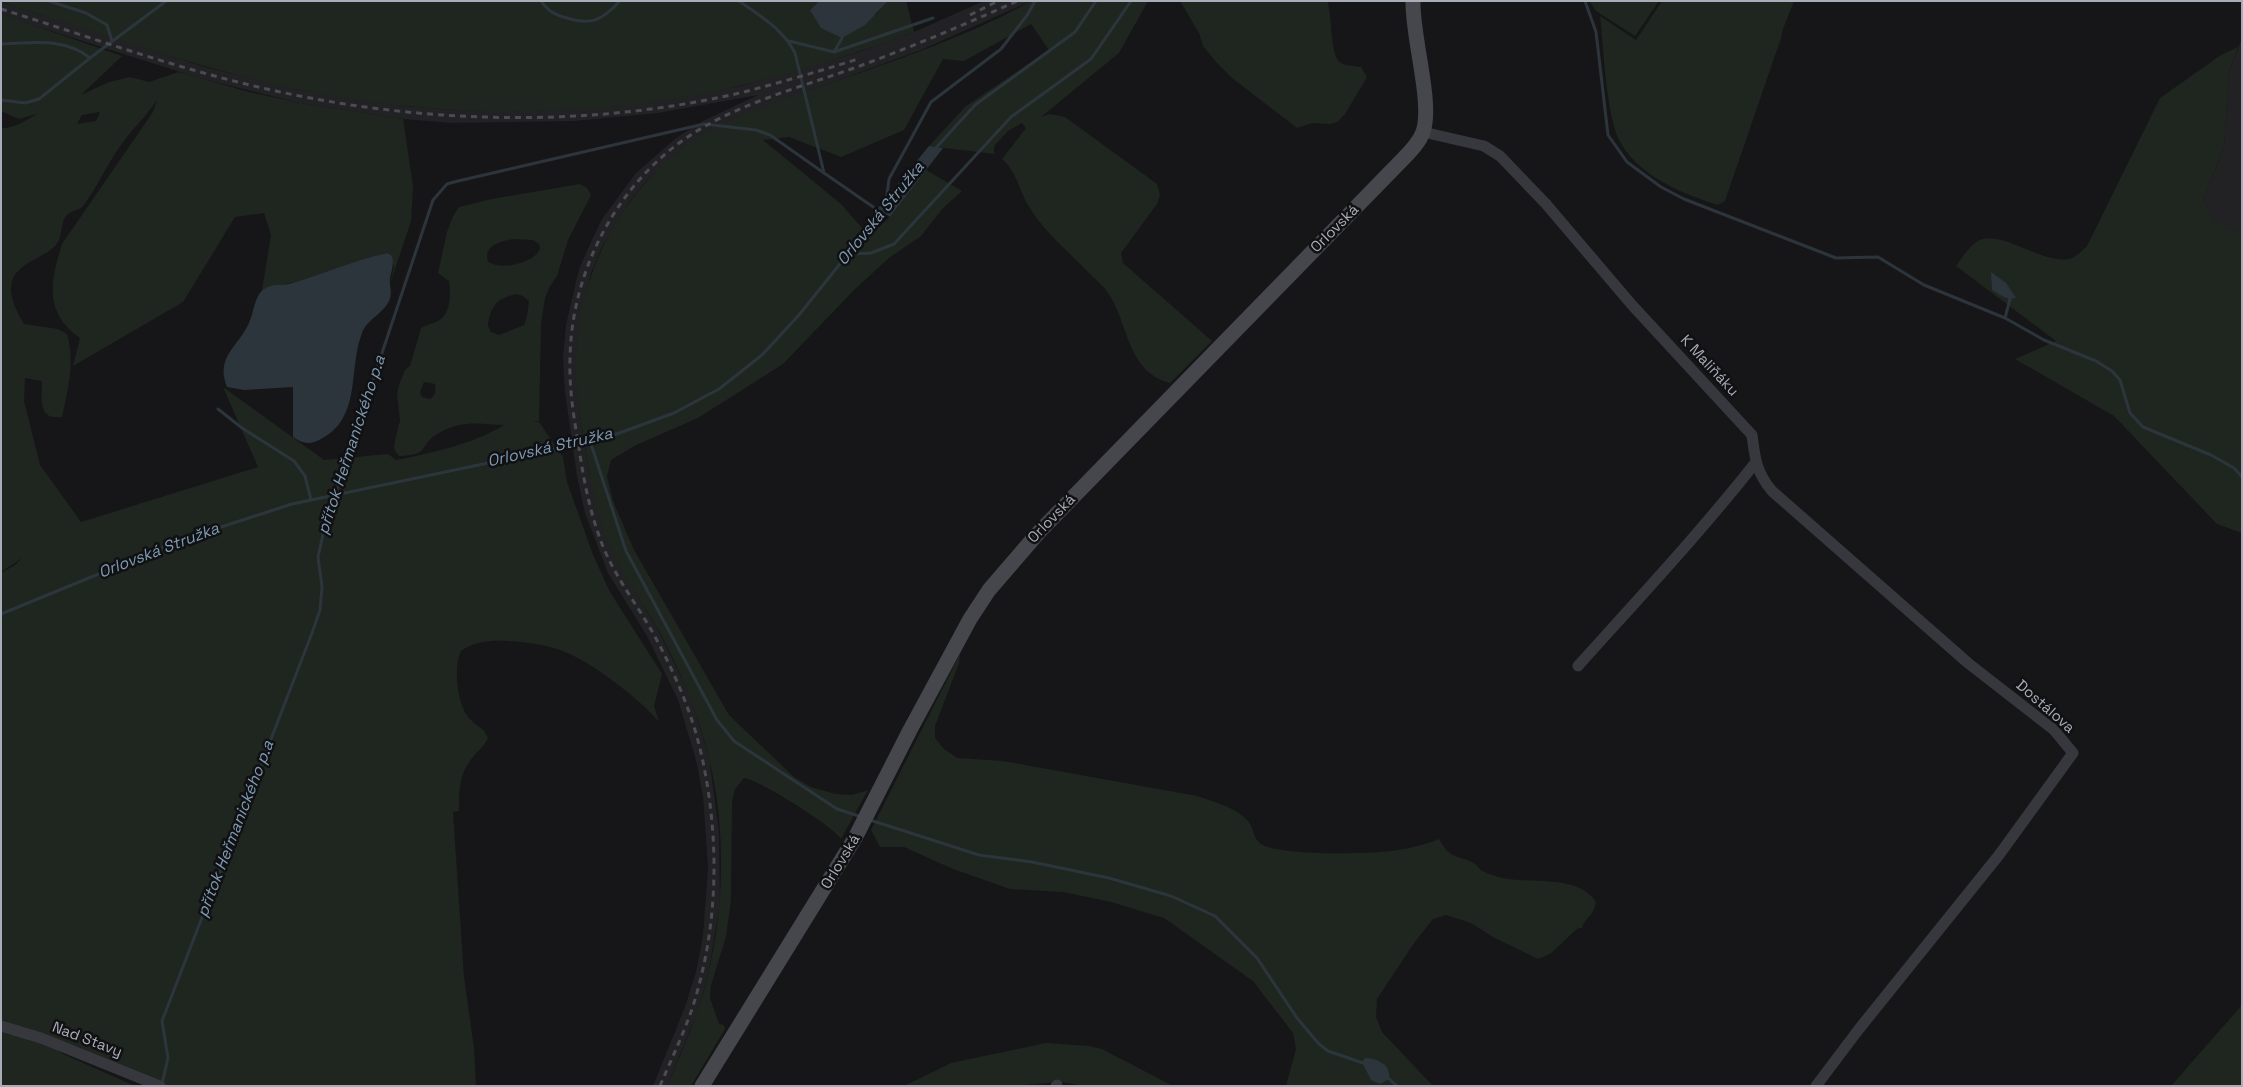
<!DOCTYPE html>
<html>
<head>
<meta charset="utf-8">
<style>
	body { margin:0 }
	#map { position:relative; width:2243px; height:1087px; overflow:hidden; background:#161618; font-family:"Space Grotesk",sans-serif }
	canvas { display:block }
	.frame { position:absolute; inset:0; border:2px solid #a8adb8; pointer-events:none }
</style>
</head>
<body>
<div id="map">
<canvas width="2243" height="1087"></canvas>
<div class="frame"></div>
</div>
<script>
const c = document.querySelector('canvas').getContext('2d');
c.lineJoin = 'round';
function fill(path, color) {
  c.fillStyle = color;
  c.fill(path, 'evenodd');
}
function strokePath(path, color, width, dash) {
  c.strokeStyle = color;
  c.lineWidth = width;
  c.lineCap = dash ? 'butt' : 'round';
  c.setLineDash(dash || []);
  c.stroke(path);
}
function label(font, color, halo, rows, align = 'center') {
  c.font = font + ' "Space Grotesk",sans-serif';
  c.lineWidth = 5;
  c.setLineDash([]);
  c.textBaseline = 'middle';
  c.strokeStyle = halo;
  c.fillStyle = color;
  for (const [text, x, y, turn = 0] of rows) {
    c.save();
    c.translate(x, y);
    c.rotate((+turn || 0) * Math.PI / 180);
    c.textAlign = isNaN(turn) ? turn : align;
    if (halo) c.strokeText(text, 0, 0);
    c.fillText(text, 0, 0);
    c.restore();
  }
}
fill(new Path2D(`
	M984 1H1031L921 50 738 117 683 148 646 181 629 202 602 247 591 273 579 327 576 358 580 416 589 473 620 567 658 630 690 695 709 757 719 831 720 903 708 975 698 1011 667 1086H653L685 1007 696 972 703 936 708 867 703 796 696 760 678 700 647 636 608 573 585 513 577 476 565 392 563 358 566 325 579 269 591 242 602 219 636 173 676 138 703 121 758 95 658 113 574 121 452 123 403 119 300 103 199 78 1 15V2L208 68 302 90 404 106 453 110 517 111 573 109 656 101 741 86 856 53 914 32Z
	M2242 38V234L2214 223 2203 200 2224 147 2229 72Z`), '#222225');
fill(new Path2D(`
	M1 1H819L810 10 876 15 887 1H906L914 32C858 53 801 71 743 85 638 111 513 117 406 106 316 97 230 75 144 48 113 38 81 28 50 18 34 12 16 8 1 1Z
	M1031 1H1148L1119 53 1041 117 1050 114 1065 117 1157 184 1160 195 1157 204 1121 253 1123 263 1212 341 1170 383C1128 372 1129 327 1110 296 1105 287 1096 280 1089 273 1069 252 1043 231 1028 205 1019 190 1017 172 1002 159L1026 128 1022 123 1008 131 994 146V154L929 146 966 106 1049 50 1031 24 964 61 943 59 904 130 841 157 789 137 763 140 841 204 861 227 872 233 890 217 926 170 962 191 943 208 921 236 889 258 855 289 783 364 698 418 636 445 611 460 607 476 613 501 634 550 729 715 794 777 811 787 835 794 852 795 868 790 841 839C836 828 758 779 744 778L735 789 732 801 731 900 726 937 711 985 710 998 719 1024 724 1025 725 1029 691 1086H667C683 1049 699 1013 708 975 725 904 726 825 708 754 697 710 680 670 659 631 643 603 623 577 610 547 596 514 590 480 585 446 580 416 575 386 576 356 580 275 616 201 679 151 722 118 775 102 825 85 894 61 967 37 1031 1Z
	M1180 1H1327C1333 15 1329 56 1341 63 1346 66 1355 66 1361 67L1367 77 1345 114 1337 122 1330 124 1312 123 1297 128 1232 78 1217 63 1203 46 1199 33Z
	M1589 1H1659L1635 36 1596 11Z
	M1662 1H1794L1783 29 1781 38 1725 201 1718 205C1679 193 1626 171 1614 127 1605 92 1604 52 1600 16L1636 40Z
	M1 14 122 56 81 95 109 82 130 77 149 82 179 72 249 92 300 103 403 119 413 186 411 221 390 284 394 266 387 253C358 259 331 272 302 280 288 285 274 284 262 290L271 235 264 213 235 217 183 302 73 366 80 338C44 313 50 282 62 244L153 112 157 100C146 117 130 131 119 148 106 166 97 188 83 206 79 211 71 210 67 215 59 223 64 237 55 246 42 259 19 262 12 281 8 296 17 312 24 324L58 329 67 334C75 362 68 390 62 417 37 420 42 399 42 381L25 378 24 401 40 465 81 522 258 467 223 387 324 460 388 454 396 460C432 453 473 444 504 425 480 424 462 419 437 434 418 446 431 455 399 456L395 451 394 445 400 420 397 394 399 385 405 370 410 366 421 328C426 325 431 324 436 322 451 316 451 295 449 281L438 273 447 232 453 216 459 207 492 199 580 184 587 188 591 195 568 240 557 276 550 286 545 298 541 324 539 421 532 422H539L563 457 567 482 593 555 610 592 662 674 654 706 659 722C639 698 587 658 557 649 542 644 524 642 508 641 491 640 475 641 461 651 453 667 457 706 470 719 478 728 483 726 488 738 484 746 480 749 474 756 459 772 459 791 459 811L453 812 464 977 474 1048 476 1086H163L43 1039 63 1054 135 1086H1V573L15 565 22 558 1 572V128C13 129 27 120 37 114L19 119 1 111ZM100 112 96 121 77 124 82 115ZM514 239 533 240 539 244 540 249C533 264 501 270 488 262 483 245 501 241 514 239ZM517 294 523 296 529 301 527 316 524 325 499 335 491 332 488 326C490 306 497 298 517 294ZM424 382 435 384C436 391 436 395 430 399L422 397 420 392Z
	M2238 47 2229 72 2224 147 2203 200 2214 222 2242 234V533L2217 524 2114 416 2015 359 2056 341 1956 266C1963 257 1972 241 1983 239 2007 233 2048 267 2072 258 2077 256 2083 250 2087 246L2160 98 2221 55Z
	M960 654 959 663 935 726V738L944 749 957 758 1003 761 1197 796C1214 802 1236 807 1248 821 1254 828 1253 839 1261 844 1279 856 1367 854 1391 851 1407 849 1424 845 1439 839 1449 858 1456 855 1472 862 1476 864 1478 867 1481 870 1484 873 1494 875 1498 877 1527 885 1578 873 1596 902 1593 918 1586 916 1582 928H1578L1550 954 1538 959 1493 937 1471 923 1446 915 1433 919 1414 943 1377 999 1376 1017 1382 1032 1433 1086H1286L1296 1049 1293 1033 1253 981 1164 918 1111 902 1063 892 1010 889 953 869 904 847H880L871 830Z
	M2242 1005V1086H2171Z
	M1046 1043 1089 1046 1102 1049 1173 1086H1086L1060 1082 1009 1086H904L951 1063Z`), '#1e261f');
fill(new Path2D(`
	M819 1H887V2L865 25 842 38 821 28 810 10Z
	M929 146 943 148 890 217 887 215 883 220 874 213Z
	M387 253 392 256C394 265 392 269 390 278 389 286 393 294 389 301 383 314 367 319 362 333 348 369 362 418 321 439 310 445 303 444 293 437V387L244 390 227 387C215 357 238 347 249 323 254 313 254 296 264 289 272 283 280 286 289 284 322 275 354 260 387 253Z
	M1991 272 2006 283 2016 298C2006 300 2000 295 1992 290Z
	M1365 1058C1378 1059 1391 1064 1389 1079L1380 1084 1371 1080 1362 1062Z`), '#2c353c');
strokePath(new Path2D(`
	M49 1 86 13 107 25 112 41
	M541 1C548 11 555 15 567 18 592 26 602 20 620 1
	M739 1C760 16 783 29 795 53L824 173 879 211
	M1585 1 1596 32 1608 135 1627 162 1661 187 1684 199 1836 258 1878 257 1924 285 2005 318 2044 340 2096 361 2112 371 2120 380 2130 413 2143 427 2211 455 2234 468 2242 477
	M789 41 834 52 933 18
	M1 44C32 43 65 37 90 58
	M834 52 842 38
	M1 100 25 103 39 99 90 58 166 1
	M934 150 975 105 1075 32 1096 1
	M886 202 889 179 931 102 1001 49 1028 14 1035 1
	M851 254 871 253 894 244 1011 117 1091 59 1131 1
	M2005 318 2010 299
	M218 409 242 428 294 461 305 476 311 500
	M590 441 626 551 717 720 734 741 837 809 862 817
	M1 614 184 539 292 504 603 439 674 413 719 389 762 355 799 315 880 214
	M870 820 979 855 1032 862 1109 878 1171 896 1215 916 1257 958 1297 1018 1319 1044 1328 1051 1366 1064
	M1388 1078 1397 1086
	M162 1084 168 1058 162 1021 312 633 320 610 322 587 318 557 326 521 433 200 447 184 458 181 704 124 756 130 770 135 824 173`), '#2c353c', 3);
strokePath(new Path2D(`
	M1423 132 1484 146 1500 156 1546 204 1632 305 1752 435C1755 458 1756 472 1772 491L1968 663 2054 730 2073 753 1999 855 1859 1029 1816 1086
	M1578 666C1638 599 1700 533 1756 462
	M1 1026 41 1038 160 1086
	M1056 1086 1057 1085`), '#37383d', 11);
strokePath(new Path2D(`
	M702 1086 855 838 910 730 970 619 989 590 1039 532 1402 160C1410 152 1419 143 1423 132 1433 103 1412 37 1413 1`), '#45474d', 15);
strokePath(new Path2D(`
	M1 9C84 35 166 65 250 85 409 124 584 130 744 92 782 82 820 71 858 59
	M970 15 998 1
	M660 1086C671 1060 683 1035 692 1009 718 929 720 844 703 762 694 717 675 673 653 633 637 605 617 579 604 549 591 517 584 483 579 448 574 419 569 389 570 359 571 276 612 193 679 143 731 105 796 89 857 67 911 47 964 25 1017 1`), '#4a4c52', 3, [6, 5]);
label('15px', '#a8adb8', '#111113', [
	["Orlovská",1335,229,-45],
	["K Maliňáku",1709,366,47],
	["Orlovská",1052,519,-46],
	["Dostálova",2045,707,41],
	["Orlovská",841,862,-59],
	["Nad Stavy",87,1040,21]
]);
label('italic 16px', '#7f9bb3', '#111113', [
	["Orlovská Stružka",881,214,-51],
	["přítok Heřmanického p.a",352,445,-72],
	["Orlovská Stružka",550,448,-13],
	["Orlovská Stružka",159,551,-21],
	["přítok Heřmanického p.a",236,829,-69]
]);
</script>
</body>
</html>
